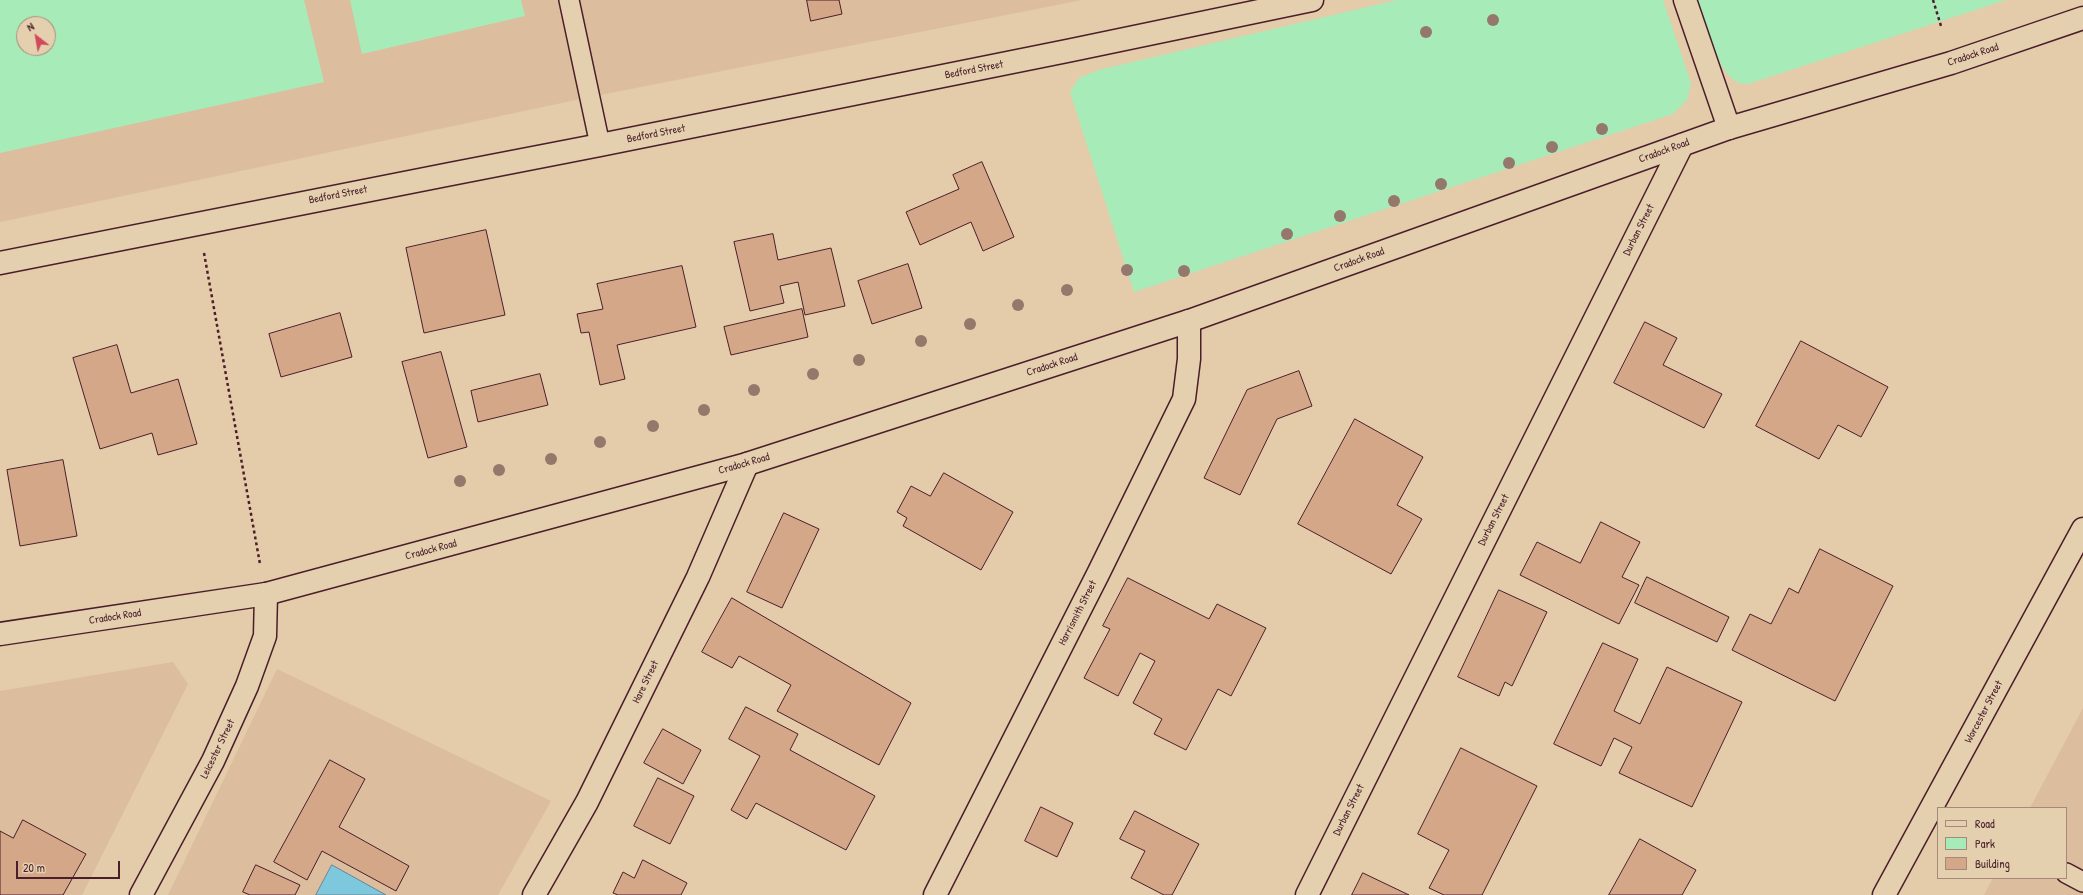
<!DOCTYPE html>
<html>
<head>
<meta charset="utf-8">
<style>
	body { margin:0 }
	#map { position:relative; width:2083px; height:895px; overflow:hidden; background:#e4cba9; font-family:"Patrick Hand",sans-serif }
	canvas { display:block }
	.legend { position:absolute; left:1937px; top:807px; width:130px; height:72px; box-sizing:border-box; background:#e4d0af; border:1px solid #a6897a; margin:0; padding:5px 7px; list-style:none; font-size:12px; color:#4a1f2b }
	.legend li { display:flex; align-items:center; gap:8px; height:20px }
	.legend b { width:20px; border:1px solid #a6897a }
	.north { position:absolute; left:16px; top:16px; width:40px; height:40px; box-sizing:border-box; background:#e4d0af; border:1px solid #a6897a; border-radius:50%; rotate:329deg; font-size:11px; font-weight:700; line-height:16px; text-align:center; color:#4a1f2b }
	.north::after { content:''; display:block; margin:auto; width:14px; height:18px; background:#d1495b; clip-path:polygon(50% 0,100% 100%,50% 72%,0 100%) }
	.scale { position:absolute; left:16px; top:861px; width:104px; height:18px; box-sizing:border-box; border:2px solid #4a1f2b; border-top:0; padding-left:5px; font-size:12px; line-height:14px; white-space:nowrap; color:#4a1f2b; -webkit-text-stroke:3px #e4d0af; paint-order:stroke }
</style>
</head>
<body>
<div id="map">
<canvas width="2083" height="895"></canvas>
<ul class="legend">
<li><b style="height:5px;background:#e4d0af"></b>Road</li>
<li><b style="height:11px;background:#a7ecb8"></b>Park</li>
<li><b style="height:11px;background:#d3a788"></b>Building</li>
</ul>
<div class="north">N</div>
<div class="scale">20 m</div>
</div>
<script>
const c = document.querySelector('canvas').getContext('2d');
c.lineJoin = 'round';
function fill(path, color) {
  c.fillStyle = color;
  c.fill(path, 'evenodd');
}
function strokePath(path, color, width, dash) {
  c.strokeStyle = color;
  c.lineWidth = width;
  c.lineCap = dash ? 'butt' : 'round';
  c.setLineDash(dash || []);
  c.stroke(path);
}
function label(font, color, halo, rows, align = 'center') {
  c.font = font + ' "Patrick Hand",sans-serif';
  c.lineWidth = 3;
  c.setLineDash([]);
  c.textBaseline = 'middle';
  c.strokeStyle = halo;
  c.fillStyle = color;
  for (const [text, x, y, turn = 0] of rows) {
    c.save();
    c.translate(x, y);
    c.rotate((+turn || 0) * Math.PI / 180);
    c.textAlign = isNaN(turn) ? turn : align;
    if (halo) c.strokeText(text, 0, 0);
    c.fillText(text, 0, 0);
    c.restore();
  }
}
fill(new Path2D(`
	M0 0H1082L590 97 0 222ZM24 24H48V48H24Z
	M173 662 188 684 82 895H0V691Z
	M277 669 551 801 498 895H168Z
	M2083 708V895H1984L1993 878H2066V808H2030Z`), '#dcbd9d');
fill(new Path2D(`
	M0 0H304L324 82 0 153ZM24 24H48V48H24Z
	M350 0H521L525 16 362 54Z
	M1397 0H1663L1691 83 1687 100 1673 114 1134 292 1070 92 1079 78 1099 70Z
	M1697 0H2006L1757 81C1754 82 1749 84 1745 84 1718 83 1705 20 1697 0Z`), '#a7ecb8');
const water = new Path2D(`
	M332 865 386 895H316Z`);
fill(water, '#7dc8dd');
strokePath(water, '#698496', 1);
const building = new Path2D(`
	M807 0H839L842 14 811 21Z
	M982 162 1014 237 983 251 971 222 920 245 906 212 959 189 953 175Z
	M486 230 505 315 424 333 406 248Z
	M773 234 778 260 831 248 845 306 805 315 798 282 780 286 784 303 750 311 734 242Z
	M908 264 922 308 872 324 858 281Z
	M682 266 696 327 617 345 625 379 600 385 589 332 581 333 577 314 603 309 597 284Z
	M802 309 808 337 731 355 724 327Z
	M340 313 352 357 281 377 269 334Z
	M1645 322 1677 338 1663 365 1722 394 1704 428 1614 383Z
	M1801 341 1888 387 1861 437 1838 425 1819 459 1756 426Z
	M117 345 131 393 178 379 197 444 158 455 152 433 100 449 73 358Z
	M441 352 467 447 428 458 402 362Z
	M1299 371 1312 406 1277 419 1240 495 1204 478 1247 390Z
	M540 374 548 405 478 422 471 391Z
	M1355 419 1423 457 1397 505 1422 519 1391 574 1298 524Z
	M63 460 77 536 20 546 7 470Z
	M944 473 1013 512 981 570 903 526 907 518 897 512 911 486 930 496Z
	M784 513 819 529 782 608 747 592Z
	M1601 522 1640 542 1622 577 1639 585 1619 624 1520 575 1537 542 1580 563Z
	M1820 549 1893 586 1835 701 1732 650 1750 614 1771 624 1789 588 1798 593Z
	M1647 577 1729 617 1717 642 1635 603Z
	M1128 578 1209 619 1217 604 1266 628 1231 696 1218 689 1186 750 1154 734 1162 719 1133 703 1155 661 1140 653 1118 696 1084 678 1110 629 1103 626Z
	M1499 590 1547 612 1512 686 1505 682 1499 696 1458 677Z
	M732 598 911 703 879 765 777 711 791 685 739 656 732 668 702 652Z
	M1603 643 1638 659 1614 711 1640 724 1667 667 1742 702 1692 807 1619 773 1632 747 1614 738 1601 766 1554 744Z
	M746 707 798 734 790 750 875 796 846 850 756 803 747 819 731 810 760 756 729 739Z
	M663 729 701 750 683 784 644 763Z
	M1461 748 1537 786 1482 895H1444L1429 888 1449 850 1418 834Z
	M330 760 365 779 339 827 409 866 396 891 322 851 307 880 274 862Z
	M658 778 694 796 670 844 634 826Z
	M1041 807 1073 823 1057 857 1025 841Z
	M1135 811 1199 844 1172 895H1164L1131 878 1145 851 1120 839Z
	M23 820 86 854 63 895H0V831L13 838Z
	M1640 839 1696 870 1682 895H1609Z
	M643 860 687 883 681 895H618L613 893 623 872 634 878Z
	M256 865 300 885 295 895H250L243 892Z
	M1363 873 1409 895H1352Z`);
fill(building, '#d3a788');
strokePath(building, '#4a1f2b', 1);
const lane = new Path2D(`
	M569 0 600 145
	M2066 873 2083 882`);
const street = new Path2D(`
	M1685 0 1729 128
	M0 263C200 222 400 184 600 145 838 98 1075 50 1312 0
	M141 895 213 761 247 686 265 636 266 594
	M534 895 587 802 698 577 747 464
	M935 895 1098 574 1184 399 1189 359V321
	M1307 895 1682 145
	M1884 895 2083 529`);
const secondary = new Path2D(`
	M0 634 266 594 747 464 1189 321 1729 128 1951 63 2083 18`);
strokePath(lane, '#4a1f2b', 22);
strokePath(street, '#4a1f2b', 25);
strokePath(secondary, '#4a1f2b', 25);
strokePath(new Path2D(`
	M1933 0 1941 26
	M204 253 260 564`), '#4a1f2b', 2.5, [3, 3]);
strokePath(lane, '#e4d0af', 19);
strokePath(street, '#e4d0af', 22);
strokePath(secondary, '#e4d0af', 22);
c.fillStyle = '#94786b';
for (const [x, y] of [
	[1493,20],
	[1426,32],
	[1602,129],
	[1552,147],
	[1509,163],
	[1441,184],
	[1394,201],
	[1340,216],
	[1287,234],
	[1127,270],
	[1184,271],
	[1067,290],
	[1018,305],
	[970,324],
	[921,341],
	[859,360],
	[813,374],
	[754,390],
	[704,410],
	[653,426],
	[600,442],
	[551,459],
	[499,470],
	[460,481]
]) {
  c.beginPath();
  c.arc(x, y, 6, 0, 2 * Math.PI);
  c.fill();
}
label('11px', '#4a1f2b', '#e4d0af', [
	["Cradock Road",1973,55,-18],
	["Bedford Street",974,70,-11],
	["Bedford Street",656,134,-11],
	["Cradock Road",1664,151,-20],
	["Bedford Street",338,195,-11],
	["Durban Street",1639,230,-63],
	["Cradock Road",1359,260,-20],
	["Cradock Road",1052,365,-18],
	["Cradock Road",744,464,-16],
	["Durban Street",1494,520,-63],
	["Cradock Road",431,550,-15],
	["Harrismith Street",1078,613,-63],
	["Cradock Road",115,617,-9],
	["Hare Street",646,682,-64],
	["Worcester Street",1984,712,-62],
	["Leicester Street",218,749,-64],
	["Durban Street",1349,810,-63]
]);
</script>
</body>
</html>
